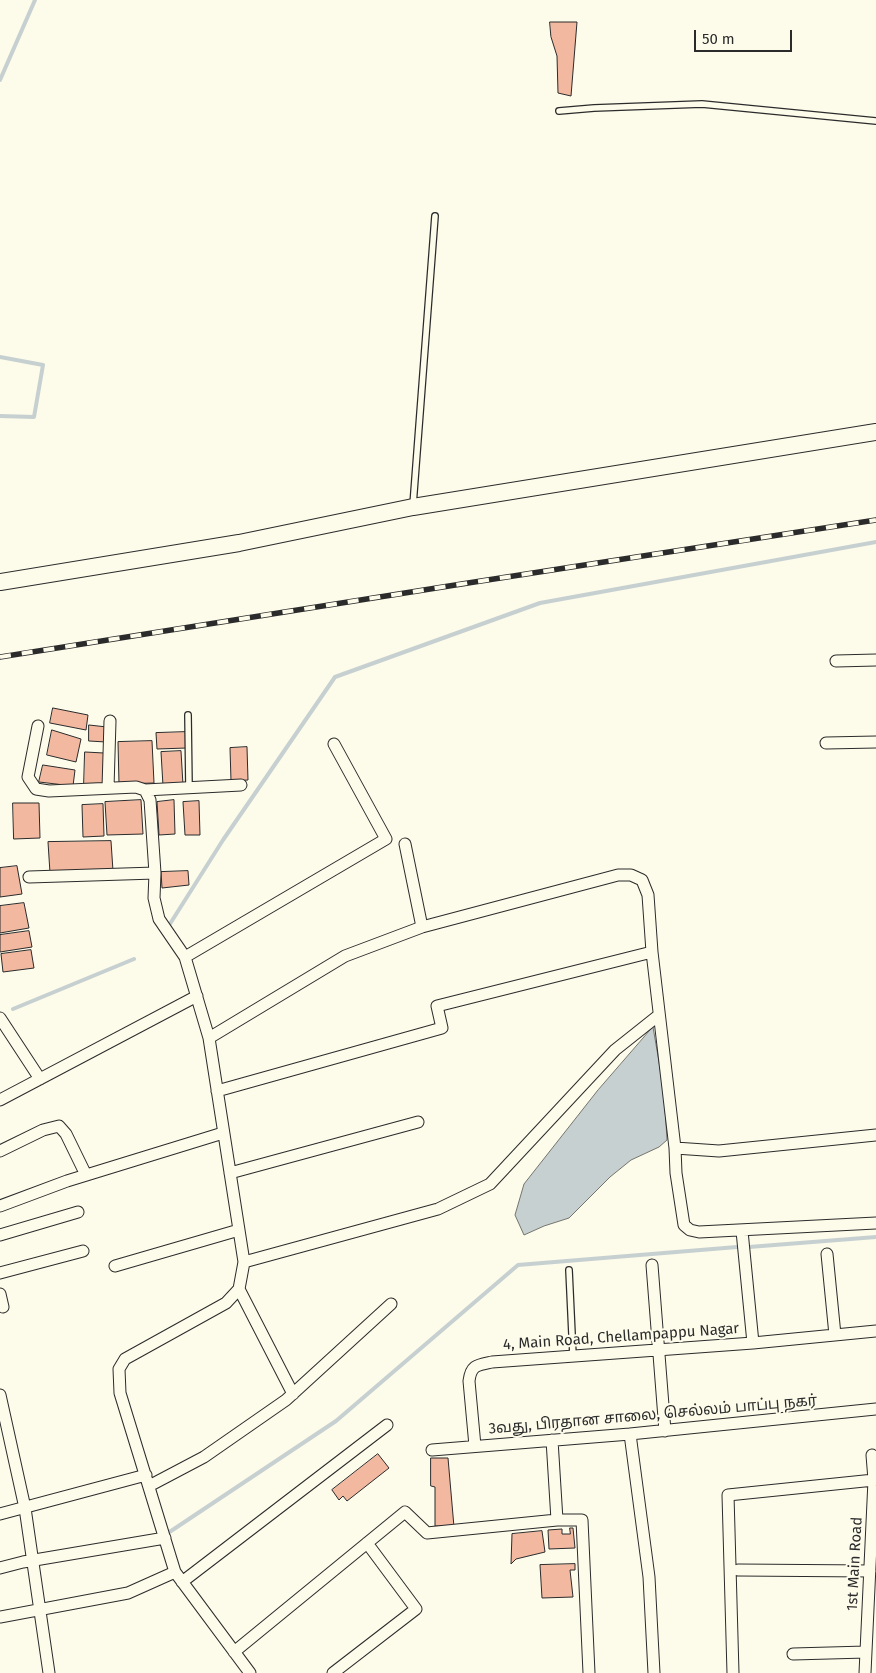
<!DOCTYPE html>
<html>
<head>
<meta charset="utf-8">
<style>
	body { margin:0 }
	#map { position:relative; width:876px; height:1673px; overflow:hidden; background:#fdfbea; font-family:"Fira Sans",sans-serif }
	canvas { display:block }
	.scale { position:absolute; left:694px; top:30px; width:98px; height:22px; box-sizing:border-box; border:2px solid #2b2b2b; border-top:0; padding-left:6px; font-size:15px; line-height:18px; white-space:nowrap; color:#2b2b2b; -webkit-text-stroke:4px #fdfbea; paint-order:stroke }
</style>
</head>
<body>
<div id="map">
<canvas width="876" height="1673"></canvas>
<div class="scale">50 m</div>
</div>
<script>
const c = document.querySelector('canvas').getContext('2d');
c.lineJoin = 'round';
function fill(path, color) {
  c.fillStyle = color;
  c.fill(path, 'evenodd');
}
function strokePath(path, color, width, dash) {
  c.strokeStyle = color;
  c.lineWidth = width;
  c.lineCap = dash ? 'butt' : 'round';
  c.setLineDash(dash || []);
  c.stroke(path);
}
function label(font, color, halo, rows, align = 'center') {
  c.font = font + ' "Fira Sans","Noto Sans Tamil",sans-serif';
  c.lineWidth = 4;
  c.setLineDash([]);
  c.textBaseline = 'middle';
  c.strokeStyle = halo;
  c.fillStyle = color;
  for (const [text, x, y, turn = 0] of rows) {
    c.save();
    c.translate(x, y);
    c.rotate((+turn || 0) * Math.PI / 180);
    c.textAlign = isNaN(turn) ? turn : align;
    if (halo) c.strokeText(text, 0, 0);
    c.fillText(text, 0, 0);
    c.restore();
  }
}
const water = new Path2D(`
	M653 1027 664 1091 667 1140 659 1147 631 1160 610 1177 569 1218 544 1226 524 1235 515 1215 524 1184 598 1090Z`);
fill(water, '#c7d0d0');
strokePath(water, '#74746e', 1);
strokePath(new Path2D(`
	M0 80 35 0
	M0 357 43 365 34 417 0 416
	M168 927 223 840 335 677 540 603 876 542
	M13 1009 134 959
	M749 1247 876 1237
	M168 1533 336 1421 518 1265 737 1247`), '#c7d0d0', 4);
const building = new Path2D(`
	M550 22H577L571 96 558 93 557 56 551 37Z
	M53 708 88 715 86 730 50 723Z
	M89 725 107 727 106 742 89 741Z
	M52 730 81 739 76 762 47 755Z
	M186 732 187 748 157 749 156 733Z
	M152 741 154 783 119 784 118 742Z
	M247 747 248 780 231 781 230 748Z
	M181 751 183 785 163 786 161 752Z
	M85 752 104 753V784L84 785Z
	M43 765 75 770 73 786 39 782Z
	M141 800 143 834 107 835 105 802Z
	M174 800 175 834 159 835 157 802Z
	M199 801 200 835H185L183 802Z
	M13 803H39L40 838 14 839Z
	M103 804 104 836 83 837 82 805Z
	M111 841 113 871 50 873 48 842Z
	M17 866 22 894 0 897V868Z
	M188 871 189 885 162 888 161 872Z
	M24 903 29 928 0 933V906Z
	M29 931 32 947 0 952V935Z
	M31 950 34 968 3 972 1 954Z
	M378 1454 389 1468 347 1501 343 1496 339 1500 332 1490Z
	M431 1458H448L454 1527 435 1526V1487L431 1486Z
	M570 1528H573L575 1548 549 1549 548 1530 562 1529V1534H570Z
	M542 1531 545 1552 516 1559 511 1564 512 1534Z
	M575 1564V1570H570L573 1597 542 1598 540 1565Z`);
fill(building, '#f2b8a0');
strokePath(building, '#2b2b2b', 1);
const lane = new Path2D(`
	M559 111 594 108 702 104 876 121
	M413 505 435 216
	M188 715 189 788
	M569 1270 573 1356`);
const street = new Path2D(`
	M836 661 876 660
	M38 726 28 777 36 789 49 791 136 787 145 790 150 800 155 873 154 898 159 919 185 957 209 1038 244 1262 239 1289 226 1303 125 1359 119 1369 120 1393 175 1572 250 1673
	M826 743 876 742
	M108 788 110 721
	M145 790 241 785
	M405 844 422 927
	M29 877 155 873
	M185 957 386 839 334 744
	M0 1018 40 1079
	M209 1038 345 956 422 927 618 875H631L642 880 648 895 652 952 675 1148 676 1173 684 1225 690 1230 699 1232 876 1223
	M217 1091 442 1028 437 1006 652 952
	M0 1100 197 996
	M675 1148 719 1151 876 1135
	M0 1151 43 1130 59 1126 66 1134 86 1175
	M230 1173 418 1122
	M0 1206 67 1181 223 1133
	M742 1231 753 1343
	M0 1235 78 1212
	M827 1254 835 1335
	M244 1262 438 1209 490 1184 615 1050 659 1015
	M652 1265 665 1431
	M115 1266 239 1230
	M0 1273 83 1251
	M239 1289 293 1394
	M0 1294 3 1307
	M0 1395 25 1508 49 1673
	M630 1434 649 1577 654 1673
	M552 1440 557 1520
	M475 1446 469 1381C471 1365 477 1365 492 1362L753 1343 876 1331
	M432 1450 630 1434 876 1409
	M149 1486 204 1457 286 1400 391 1304
	M0 1514 146 1475
	M0 1568 23 1562 165 1538
	M738 1570 870 1571
	M182 1582 387 1425
	M0 1617 128 1593 175 1572
	M234 1652 405 1512 427 1533 557 1520H582L589 1673
	M793 1654 866 1652
	M333 1673 416 1609 367 1543
	M733 1673 728 1495 874 1480
	M865 1673 874 1480 872 1455`);
const secondary = new Path2D(`
	M0 582 239 543 413 507 876 432`);
strokePath(lane, '#2b2b2b', 8);
strokePath(street, '#2b2b2b', 13);
strokePath(secondary, '#2b2b2b', 18);
strokePath(lane, '#fdfbea', 5.5);
strokePath(street, '#fdfbea', 11);
strokePath(secondary, '#fdfbea', 16);
const rail = new Path2D(`
	M0 657 468 583 876 520`);
strokePath(rail, '#2b2b2b', 5.5);
strokePath(rail, '#fdfbea', 4, [11]);
label('15px', '#2b2b2b', '#fdfbea', [
	["4, Main Road, Chellampappu Nagar",621,1337,-4],
	["3வது, பிரதான சாலை, செல்லம் பாப்பு நகர்",653,1415,-5],
	["1st Main Road",855,1564,-87]
]);
</script>
</body>
</html>
